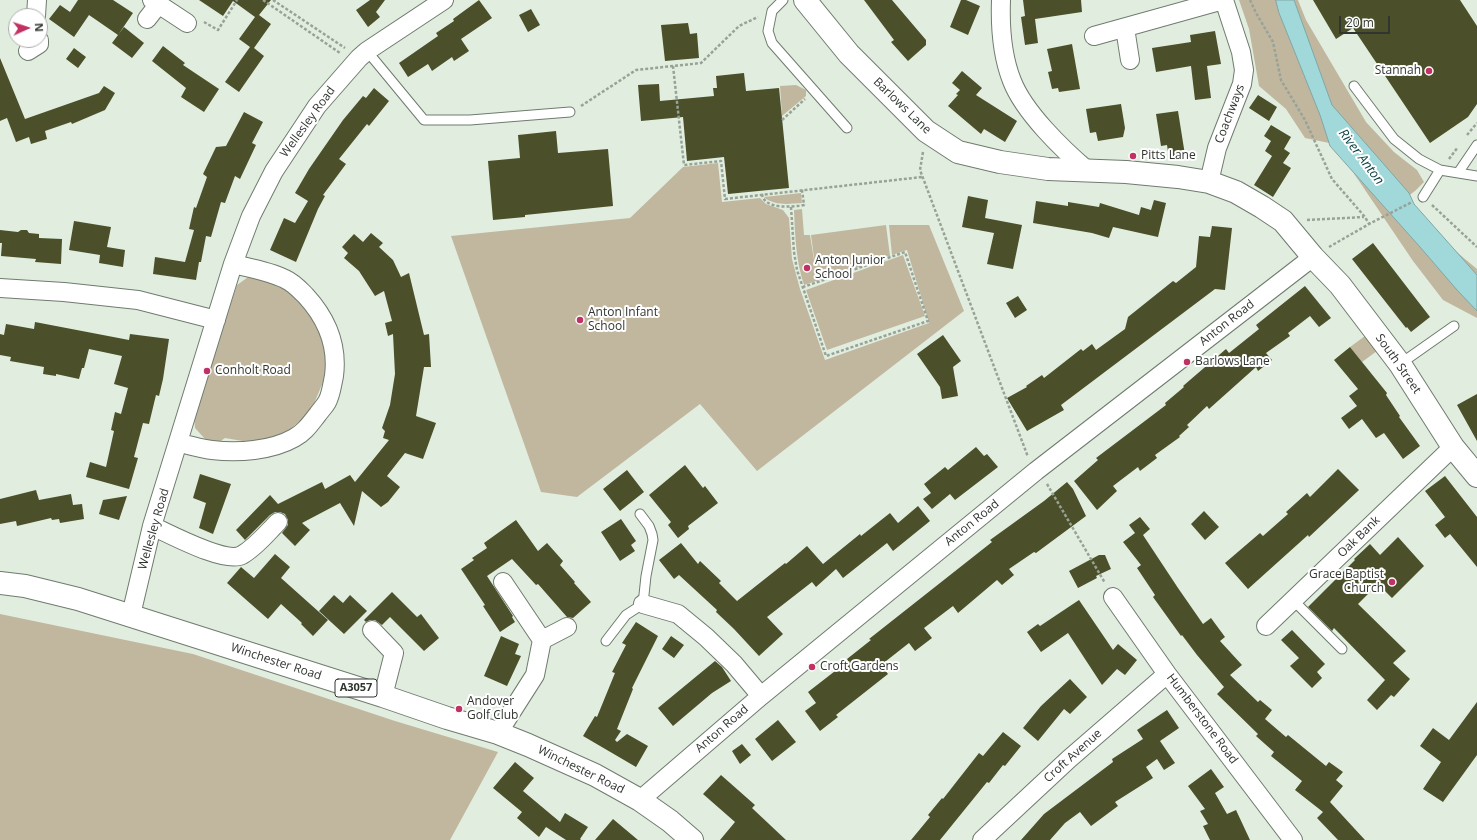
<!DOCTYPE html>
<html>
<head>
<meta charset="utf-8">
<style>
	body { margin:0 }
	#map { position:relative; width:1477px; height:840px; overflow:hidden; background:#e1eedf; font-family:"Open Sans",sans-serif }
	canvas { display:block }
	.north { position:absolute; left:8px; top:8px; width:40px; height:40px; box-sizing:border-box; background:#fff; border:1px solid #acaeac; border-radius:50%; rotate:87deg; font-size:11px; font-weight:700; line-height:16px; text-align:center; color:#303530 }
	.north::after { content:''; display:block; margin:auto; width:14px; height:18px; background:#c03263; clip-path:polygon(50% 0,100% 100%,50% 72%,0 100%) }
	.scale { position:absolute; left:1339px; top:16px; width:51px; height:18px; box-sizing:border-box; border:2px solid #303530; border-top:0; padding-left:5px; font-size:12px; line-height:14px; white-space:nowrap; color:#303530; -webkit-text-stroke:3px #fff; paint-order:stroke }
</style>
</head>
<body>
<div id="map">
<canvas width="1477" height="840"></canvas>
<div class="north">N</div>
<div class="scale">20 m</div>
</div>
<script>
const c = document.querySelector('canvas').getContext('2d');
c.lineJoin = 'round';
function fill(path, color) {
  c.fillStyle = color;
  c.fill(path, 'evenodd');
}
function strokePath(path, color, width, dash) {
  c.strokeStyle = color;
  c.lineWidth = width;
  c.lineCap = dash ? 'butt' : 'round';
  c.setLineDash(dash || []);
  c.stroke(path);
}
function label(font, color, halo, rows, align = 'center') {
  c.font = font + ' "Open Sans",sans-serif';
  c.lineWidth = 4;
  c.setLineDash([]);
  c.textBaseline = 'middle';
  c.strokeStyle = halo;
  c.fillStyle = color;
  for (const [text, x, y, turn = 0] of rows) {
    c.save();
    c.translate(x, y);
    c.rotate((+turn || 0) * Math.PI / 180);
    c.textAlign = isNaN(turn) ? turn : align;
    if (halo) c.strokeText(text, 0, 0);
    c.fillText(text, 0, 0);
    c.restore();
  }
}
fill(new Path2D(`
	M1239 0H1298L1306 20 1366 122 1394 152 1417 170 1424 182 1415 191 1400 202 1423 224 1477 269V318L1443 300 1413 261 1334 144 1305 138 1286 109 1259 86 1249 29Z
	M796 85 806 90V96L782 116 780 86Z
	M718 163 722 202 760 198 766 204 783 210 789 218 792 259 800 289 825 360 929 323 907 250 892 255 889 225H929L964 311 757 471 700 404 577 497 541 492 451 236 630 218 683 167Z
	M801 193 802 203C789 204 774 206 764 197Z
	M802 209 804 235H810L815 266 880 258V260L804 285C796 261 795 236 794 210Z
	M886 225 890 256 815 265 811 235Z
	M903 255 925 316 827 350 806 290Z
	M251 275 273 277 301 299 321 333 327 353 326 375 313 406 304 418 290 429 274 437 248 442 225 438 215 445 205 439 195 428 194 415 237 285Z
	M1365 336 1377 351 1362 362 1350 347Z
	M0 614 193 654 395 721 498 752 450 840H0Z`), '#c1b79f');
const water = new Path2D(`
	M1276 0H1294L1332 105 1409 193 1414 204 1477 275V311L1457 290 1420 247 1330 146 1320 115 1279 13Z`);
fill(water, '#a1d8da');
strokePath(water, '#7fa7a7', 1);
fill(new Path2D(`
	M78 0H113L133 13 118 35 89 15 74 37 49 19 60 5 70 12Z
	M199 0H271L259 15 271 24 254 48 264 56 239 92 225 82 250 47 239 39 255 17 233 1 223 16Z
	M370 0H385L376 12 380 17 368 27 356 10Z
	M479 0 492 18 461 39 469 51 454 61 452 57 432 71 428 64 408 77 399 63 438 36 436 33 454 21 453 19Z
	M864 0H892L926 40V45L908 61 891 42 894 40Z
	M961 0H966L980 6 968 35 950 27Z
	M1023 0H1081L1082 12 1035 19 1038 43 1025 45 1021 17 1025 16Z
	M1313 0H1460L1477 26V104L1468 117 1430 143 1353 28 1336 39Z
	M531 9 540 25 528 32 519 15Z
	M688 23 690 34 697 33 699 58 665 61 661 25Z
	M124 27 144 43 132 58 112 43Z
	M1215 31 1221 64 1207 66 1211 98 1195 100 1191 66 1156 72 1152 48 1191 42 1190 35Z
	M1072 44 1080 89 1059 92 1058 88 1052 89 1048 72 1052 71 1047 49Z
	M163 46 185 63 183 65 219 89 204 112 181 97 186 88 152 61Z
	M74 48 86 57 78 68 66 59Z
	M0 58 25 119 99 93 104 86 115 93 105 110 72 124 71 122 45 131 47 139 31 144 29 137 16 142 7 118 0 121Z
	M962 71 982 88 976 95 1017 121 1005 142 984 129 981 134 948 106 958 95 956 94 960 90 952 83Z
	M744 73 746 91 779 88 789 188 728 194 724 157 687 161 683 117 641 121 638 85 659 84 660 101 714 96 713 88H717L716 76Z
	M374 88 389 101 369 126 367 124 339 159 346 164 323 195 325 196 318 209 296 262 270 250 284 218 295 223 308 201 295 193 309 169 343 120 363 96 366 98Z
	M1258 95 1277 107 1269 121 1249 108Z
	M1121 104 1125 128 1123 137 1098 141 1096 132 1090 133 1086 109Z
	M1178 111 1185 155 1169 158 1167 145 1161 146 1156 114Z
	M244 112 263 122 252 143 256 145 240 179 235 176 225 203 221 202 211 237 206 236 201 262H199L196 280 153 274 155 257 185 262 194 230 189 229 194 207 196 208 207 177 203 174 216 147 226 146Z
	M1271 125 1291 137 1284 149 1290 153 1283 163 1291 168 1273 197 1254 185 1272 156 1265 151 1271 141 1264 136Z
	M556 131 558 153 608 149 613 206 525 215V217L493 220 488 161 520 158 518 135Z
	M968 196 988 200 985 218 1022 225 1013 269 987 264 994 233 962 227Z
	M1154 200 1166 203 1158 237 1113 227 1109 238 1092 233 1033 223 1036 201 1068 206V202L1099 207 1100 203 1139 215 1141 207 1151 210Z
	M74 221 111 227 107 247 125 250 123 267 99 263 100 255 69 250Z
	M1212 226 1232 228 1225 290 1215 289 1061 405 1064 410 1027 431 1007 398 1027 387 1026 386 1042 375 1044 378 1081 349 1083 351 1092 344 1096 350 1125 329 1128 317 1173 281 1176 283 1196 267 1199 236 1210 237Z
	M0 230 18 232 21 230H27L29 233 39 234V238L62 239 61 264 35 262 36 259 1 256 2 243H0Z
	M371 233 383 243 379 247 393 260 401 277 409 273 424 335 429 334 431 367H424L416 416 436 423 423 459 405 453 387 476 400 487 388 502 381 507 362 491 354 526 340 503 302 523 310 530 295 546 282 533 288 525V520L285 514 280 512H275L270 515 245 540 236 530 270 495 278 504 322 482 325 489 350 475 355 482 389 440 383 438 385 431 382 428 390 405 395 374 393 334 388 336 385 323 392 321 384 291 375 296 359 271 344 258 348 253 342 247 354 234 363 242Z
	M1373 243 1430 317 1411 332 1407 327 1406 328 1352 259Z
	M1305 286 1331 318 1319 327 1310 316 1288 333 1290 336 1266 353 1272 360 1258 371 1256 367 1209 409 1207 406 1187 425 1189 427 1179 436 1180 437 1155 455 1157 458 1140 471 1138 467 1113 486 1117 491 1097 510 1074 481 1098 460 1096 458 1166 405 1165 403 1184 387 1183 386 1226 349 1229 353 1259 329 1256 325Z
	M1018 296 1027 310 1015 318 1006 303Z
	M35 322 129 340 130 334 169 339 163 379 159 396 156 395 149 424 143 423 134 457 138 458 129 489 86 477 90 462 106 467 114 431 111 430 115 412 121 414 128 388 114 384 122 356 89 349 84 368H82L79 379 56 374V376L43 374 44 367 10 361 11 357 0 355V334L4 335 6 324 34 329Z
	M943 335 961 361 953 367 958 396 942 399 940 387 917 354Z
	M1350 347 1387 393 1386 395 1400 416 1399 417 1420 446 1403 459 1384 433 1376 438 1362 419 1349 429 1341 418 1357 406 1349 396 1358 389 1334 360Z
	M1477 394V441L1457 405Z
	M976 447 984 456 987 454 998 467 955 500 950 494 932 509 923 499 931 493 924 484 945 467 948 470Z
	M685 465 703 488 705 486 718 503 688 526 689 529 678 538 668 525 671 522 649 495Z
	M1338 469 1359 490 1309 537 1308 535 1248 589 1225 563 1260 533 1263 536 1288 514 1286 512 1307 493 1310 497Z
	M627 470 644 492 620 511 603 489Z
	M200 474 231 484 213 534 199 528 206 503 193 498Z
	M1445 476 1477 517V567L1450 534 1445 538 1435 525 1445 517 1425 491Z
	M1067 482 1073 489 1086 516 1036 553 1034 552 1009 569 1014 575 1002 585 997 580 958 613 953 606 924 628 932 638 915 651 909 643 881 665 888 674 836 715 838 717 820 731 805 711 816 703 808 692 848 661 847 659 871 640 869 639 992 542 990 540 1044 501Z
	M36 490 39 500 71 494 73 505 82 504 84 519 60 523 59 519 52 520 51 518 17 526 16 521 0 524V499Z
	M127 496 119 520 99 514 103 500Z
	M918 506 930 521 893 551 887 543 843 578 836 569 816 587 812 582 767 617 783 634 759 656 734 629 716 612 717 610 679 575 674 579 659 560 681 543 698 564 700 561 721 581 719 583 737 601 785 563 786 564 807 546 823 564 860 534 861 536 890 513 898 523Z
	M1204 511 1219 527 1205 540 1191 524Z
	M1140 517 1150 529 1143 535 1178 588 1203 624 1211 618 1225 637 1220 641 1242 665 1230 675 1258 702 1260 700 1272 710 1265 719 1286 737 1288 735 1326 766 1329 762 1343 772 1336 780 1343 786 1330 802 1365 840H1338L1317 818 1323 812 1295 790 1302 781 1271 756 1274 752 1256 736 1258 734 1217 694 1224 687 1197 655 1182 635 1181 636 1153 597 1155 595 1137 568 1141 565 1123 542 1135 533 1129 525Z
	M621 519 636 541 631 545 635 551 620 561 601 532Z
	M516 520 538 551 547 543 563 561 560 565 575 582 574 583 591 602 573 618 567 617 538 584 536 585 512 559 487 576 513 616 512 617 515 622 500 632 483 606 485 605 461 569 474 560 472 558 487 548 484 543Z
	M1398 537 1424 566 1392 598 1378 584 1358 604 1406 651 1393 663 1410 679 1394 697 1391 695 1377 710 1367 700 1385 680 1334 628 1332 631 1308 607 1355 560 1354 559 1370 544 1380 555Z
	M275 554 290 567 281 578 328 620 313 636 301 624 302 623 281 604 268 619 227 583 241 567 254 578Z
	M1099 555H1105L1111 569 1096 576 1097 578 1078 588 1069 571Z
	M392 592 417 617 421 614 439 638 424 651 390 617 382 625 375 620H370L366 622 364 620Z
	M334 595 343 603 350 595 367 611 344 634 319 611Z
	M1079 600 1113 650 1118 644 1137 660 1125 675 1117 669 1102 685 1068 633 1041 652 1027 632 1038 624 1040 626Z
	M636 622 658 636 632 688 633 689 617 729 621 731 615 740 617 742 627 734 648 746 636 767 583 736 595 716 597 717 615 673 612 672 626 645 622 643Z
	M1292 630 1325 664 1317 672 1322 678 1312 688 1290 666 1299 658 1281 640Z
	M501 636 519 644 515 654 521 656 507 686 484 676Z
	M671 636 684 645 674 658 662 649Z
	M715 661 722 667 731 681 712 693 673 726 658 708Z
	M1070 679 1087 697 1070 714 1064 709 1038 741 1023 728 1041 706Z
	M1477 702V755L1443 802 1423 789 1441 762 1420 746 1433 728 1449 740Z
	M1167 710 1179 728 1160 741 1175 763 1164 770 1157 759 1146 767 1153 778 1115 802 1118 806 1091 826 1080 812 1065 823 1050 840H1021L1044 814 1113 762 1112 759 1143 739 1137 730Z
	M778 720 796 742 772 761 755 739Z
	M1003 732 1021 746 1005 766 1003 765 989 783 987 782 940 840H911L930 817 928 815 942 798 943 799 979 753 983 756Z
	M742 744 751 755 740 764 732 751Z
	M515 762 534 778 523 791 560 822 565 813 588 827 580 839 581 840H566L546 827 539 837 517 818 522 812 493 788Z
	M1211 769 1224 787 1215 793 1227 814 1236 810 1250 840H1210L1203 826 1208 824 1200 811 1205 809 1188 786Z
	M721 775 755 805 752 808 786 840H720L735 822 703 794Z
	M613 819 638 840H595Z`), '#4b502a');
const service = new Path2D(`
	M783 0 772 11 768 31 772 43 847 128
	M367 51 424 120H470L570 112
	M1354 86 1394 139 1419 159 1440 170 1477 176
	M1458 173 1477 145
	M1423 197 1440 170
	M1400 364 1454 326
	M1293 600 1342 649
	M606 641 626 615 643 604 646 576 653 540 652 534 649 526 640 514`);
const minor = new Path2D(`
	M152 0 187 23
	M1001 0C1000 27 1002 56 1012 81 1024 112 1062 149 1088 171
	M36 16 37 0
	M147 19 158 5
	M1125 28 1130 60
	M1094 36 1223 0
	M28 51 39 44V40
	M1209 182 1217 148 1242 84 1244 70 1241 52 1224 0
	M0 288 64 292 138 300 216 320
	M179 443C190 445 201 449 212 450 238 453 271 451 294 438 305 432 310 424 318 414 320 411 324 407 327 402 331 395 332 385 334 376 338 345 327 319 306 296 300 290 294 283 285 279 269 271 250 268 233 264
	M152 526C170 534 225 564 242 555 256 547 267 533 278 522
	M1113 597 1167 674 1293 840
	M643 604 678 614 706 637 734 664 761 696
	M131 615 152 526 233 264 251 216 274 171 317 106 359 58 367 51 444 0
	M1266 626 1453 447
	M372 630 394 653 383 696
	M542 640 567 627
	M498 733 535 675 542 640 503 582
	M640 800 761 696 1036 471 1313 257
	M982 840 1069 759 1167 674`);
const tertiary = new Path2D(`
	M805 0 849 54 926 131 958 152 1000 162 1048 169 1126 172 1178 177 1209 182 1236 192 1262 207 1283 221 1313 257 1340 285 1400 364 1453 447 1477 476`);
const primary = new Path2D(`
	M0 583 25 586 78 599 383 696 447 718 498 733 528 745 595 775 640 800 670 821 692 840`);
strokePath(service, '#6f7b6e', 11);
strokePath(minor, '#6f7b6e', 20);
strokePath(tertiary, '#6f7b6e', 24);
strokePath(primary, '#6f7b6e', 24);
strokePath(new Path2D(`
	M263 0 340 53
	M273 0 345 48
	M1250 0 1256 13 1273 42 1281 80 1305 120 1332 179 1365 217 1369 224
	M204 22 218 30 237 0
	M673 66 684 165 721 161 725 199 922 177
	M581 106 636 70 701 63 739 26 758 17
	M782 120 805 99
	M1467 135 1477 123
	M923 152 920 170 1028 457
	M1449 159 1458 147
	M762 194C764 210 793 207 804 205L802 190
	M1432 205 1477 247
	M791 207 794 252 797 270 826 356 928 321 905 252 803 287
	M1307 220 1364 217
	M1329 247 1369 224 1412 202
	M1047 484 1105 583`), '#98a297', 2.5, [3, 2]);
strokePath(service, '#fff', 9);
strokePath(minor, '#fff', 18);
strokePath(tertiary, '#fff', 22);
strokePath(primary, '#fff', 22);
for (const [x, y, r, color] of [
	[1429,71,4,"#c03263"],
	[1133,156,4,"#c03263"],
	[807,268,4,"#c03263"],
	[580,320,4,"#c03263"],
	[1187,362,4,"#c03263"],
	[207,371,4,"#c03263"],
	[1392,582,4,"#c03263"],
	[812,667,4,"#c03263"],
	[459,709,4,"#c03263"]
]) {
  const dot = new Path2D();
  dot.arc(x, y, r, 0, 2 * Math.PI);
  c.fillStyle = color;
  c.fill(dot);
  strokePath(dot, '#fff', 1.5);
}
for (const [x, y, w] of [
	[356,688,42]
]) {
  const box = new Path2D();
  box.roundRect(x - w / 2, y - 9, w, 18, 3);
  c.fillStyle = '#fff';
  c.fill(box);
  strokePath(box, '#303530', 1);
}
label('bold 11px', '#303530', null, [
	["A3057",356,688]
]);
label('12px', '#303530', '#fff', [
	["Stannah",1421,71,"right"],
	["Pitts Lane",1141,156],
	["Anton Junior",815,261],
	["School",815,275],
	["Anton Infant",588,313],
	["School",588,327],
	["Barlows Lane",1195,362],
	["Conholt Road",215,371],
	["Grace Baptist",1384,575,"right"],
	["Church",1384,589,"right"],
	["Croft Gardens",820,667],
	["Andover",467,702],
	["Golf Club",467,716]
], 'left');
label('12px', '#303530', '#fff', [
	["Barlows Lane",902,106,44],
	["Coachways",1230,114,-69],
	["Wellesley Road",308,122,-54],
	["Anton Road",1227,323,-38],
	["South Street",1398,364,55],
	["Anton Road",972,523,-39],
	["Wellesley Road",154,529,-74],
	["Oak Bank",1359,537,-44],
	["Winchester Road",276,662,18],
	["Humberstone Road",1202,719,53],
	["Anton Road",722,729,-41],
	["Croft Avenue",1073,756,-42],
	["Winchester Road",581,770,26]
]);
label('italic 13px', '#083e3f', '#fff', [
	["River Anton",1361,157,53]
]);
</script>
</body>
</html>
